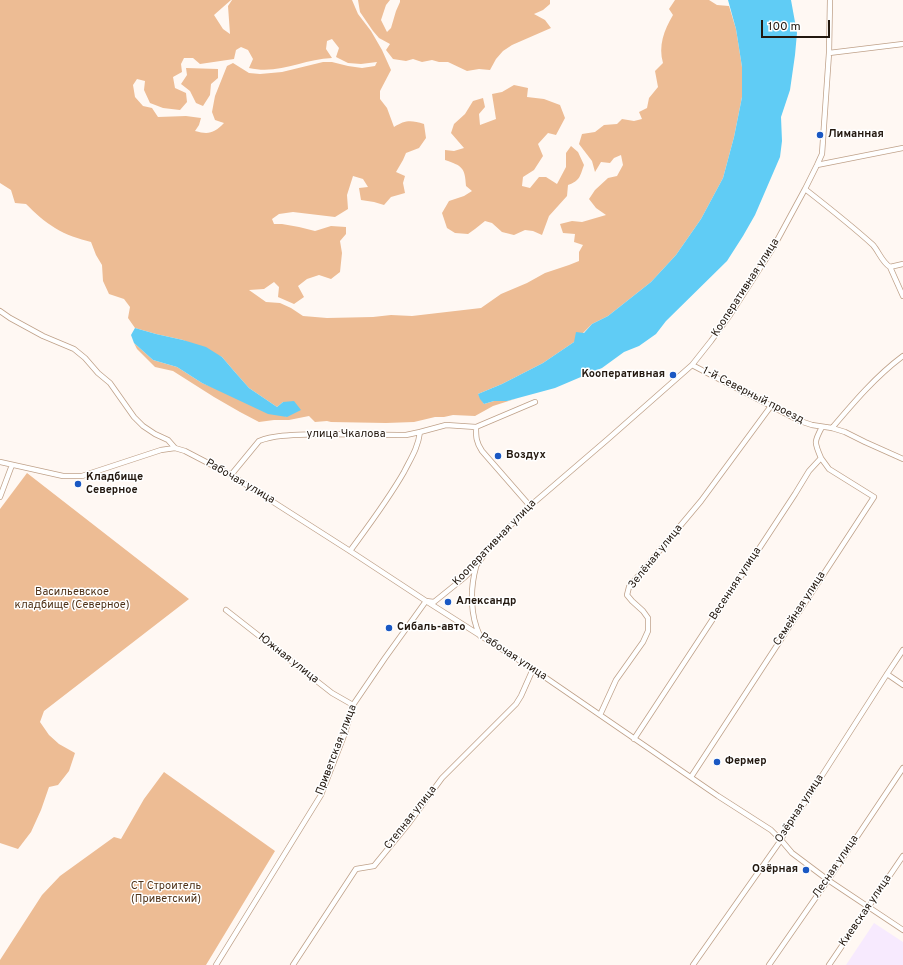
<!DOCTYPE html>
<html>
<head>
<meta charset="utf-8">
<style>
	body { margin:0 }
	#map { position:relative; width:903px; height:965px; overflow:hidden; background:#fff8f3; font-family:Overpass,sans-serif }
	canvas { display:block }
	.scale { position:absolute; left:761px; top:20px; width:69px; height:18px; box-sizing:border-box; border:2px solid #23180f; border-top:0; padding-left:5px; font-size:12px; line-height:14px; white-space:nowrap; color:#23180f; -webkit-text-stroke:3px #fff; paint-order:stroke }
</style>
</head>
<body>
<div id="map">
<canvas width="903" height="965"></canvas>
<div class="scale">100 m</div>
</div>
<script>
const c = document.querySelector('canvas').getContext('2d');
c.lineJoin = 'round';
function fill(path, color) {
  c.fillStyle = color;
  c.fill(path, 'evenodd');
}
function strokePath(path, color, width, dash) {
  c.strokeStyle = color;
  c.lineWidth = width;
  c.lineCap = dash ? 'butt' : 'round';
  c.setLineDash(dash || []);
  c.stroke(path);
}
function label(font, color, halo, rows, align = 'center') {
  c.font = font + ' Overpass,sans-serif';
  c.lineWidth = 3;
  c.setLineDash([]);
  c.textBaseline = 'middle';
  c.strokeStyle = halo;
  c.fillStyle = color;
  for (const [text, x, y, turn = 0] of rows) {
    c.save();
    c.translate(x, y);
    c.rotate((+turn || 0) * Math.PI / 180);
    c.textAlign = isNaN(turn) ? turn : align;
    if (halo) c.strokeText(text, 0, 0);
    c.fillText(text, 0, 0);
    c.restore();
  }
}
fill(new Path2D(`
	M874 923 903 942V965H846Z`), '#f7eafe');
fill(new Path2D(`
	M0 0H231L214 15 223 29 230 34 228 6 232 0H352L358 14 371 31 382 50 391 70 380 91V99L387 108 394 127C405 120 411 120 424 124L426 138 419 148 406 153 403 160 396 172 405 176 403 183 405 193 391 197 384 205 374 202 361 200 359 188 368 187 363 179 353 176 347 195 348 209 335 217 293 212 279 214 272 219 274 224H282L299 227 315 231 331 226 346 227V234L340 241 342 253 340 272 331 279 319 275 307 279 298 286 304 297 294 304 278 297 279 287 274 282 264 289 249 290 266 302 280 303 291 308 303 316 327 318 373 317 391 315 412 316 481 308 501 294 527 283 545 273 569 265 579 261V252L583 245 574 242 575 234 563 233 560 224 572 221 582 222 606 215 596 208 589 199 595 190 608 178 617 176 623 165 621 155 614 158 610 163 601 162 595 172 592 161 579 144 582 134 595 132 604 125 617 124 622 119 634 121 642 119 639 112 647 108 649 98 658 87 655 71 663 63C658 46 664 30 673 15L669 9 675 0H709L717 5 729 6 736 29 742 67V97L734 137 723 178 701 219 676 255 651 282 608 316 592 324 574 342 543 363 502 384 478 394 484 404 494 401H507L518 398 493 406 475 416 453 415 444 417H435L414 422 386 423 331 422 327 421 315 422 309 416 289 420H274L259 422 240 412 214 397 173 371 155 367 137 349 134 343 153 360 177 367 202 383 287 417 283 402 277 407 249 388 234 371 222 357 183 340 156 334 135 328 128 318 130 307 124 299 109 294 103 281 102 265 96 255 91 242C79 239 66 235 55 228 45 222 35 213 26 204L15 203 11 190 0 183ZM332 39 339 48 336 57 348 63 361 64 377 62 375 66 362 68 348 66 332 62H323L282 72 260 74 249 73 233 63 227 66 215 96 212 112 215 120 224 123C214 133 209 135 195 131L199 125 201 118 186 116 158 117 152 108 143 106 135 97 133 85 137 79 145 81 144 90 150 103 163 108 180 110 187 102 186 93 175 88 173 77 182 72 181 64 184 58H193L200 64 234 59 236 50 241 47 248 50 253 59 249 68C279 75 303 59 332 58L326 49 327 41Z
	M358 0H390L386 5 381 20 387 32 391 28 396 11 400 2V0H550V4L543 10 534 14 545 20 551 28 512 45 503 51 496 59 490 70 479 69 467 71 448 62H439L432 60 422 62 413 59 406 61 393 59 386 50 390 44 379 38 373 31 360 12Z
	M186 68 218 69V78L211 84 210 95 203 106 196 103 190 91 181 84 187 75Z
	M514 85 528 88 527 97 544 99 560 105 565 118 556 135 548 133 538 144 543 156 534 170 523 177 522 186 530 188 539 177H546L557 184 566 167V153L571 146 578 152 584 165C580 176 580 181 568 185L567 196 549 216 542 235 533 231 525 230 514 235 502 232 492 223 485 221 475 229 468 234 455 233 447 228 442 213 449 201 464 196 472 191 466 186C465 167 462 166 445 160V150L454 151 464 148 451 133 454 124 465 114 473 101 483 98 485 107 479 114 480 125 496 119 492 94 502 92Z
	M27 473 189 599 44 711 40 722 49 735 59 744 75 753 69 771 58 785 49 787 41 810 31 832 18 849 0 843V509Z
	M164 772 275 851 206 965H0V960L42 895 60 876 114 837 121 839 144 799Z`), '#edbc94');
fill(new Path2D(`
	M728 0H791L797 33 795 55 790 90 781 117 782 141 780 157 755 215 743 236 727 261 666 321 656 334 639 346 624 352 602 368 555 388 507 401H494L484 404 480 399 478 394 502 384 543 363 574 342 576 332 584 333 592 324 608 316 651 282 676 255 701 219 723 178 734 137 742 97V67L736 29Z
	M135 328 156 334 183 340 206 347 222 357 234 371 249 388 277 407 283 402 294 401 301 410 287 417 268 414 202 383 177 367 153 360 134 343 131 335Z`), '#60ccf5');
const minor = new Path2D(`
	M829 53 903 44
	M817 165 903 148
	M805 189C828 207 851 225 873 245 879 252 882 262 890 267L903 264
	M890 267 903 296
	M0 311 10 318 43 336 74 349 85 358 98 373 110 383 134 417 143 426 155 434 168 440 175 448
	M692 365 800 421 812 425 832 428 845 432 865 442 903 459
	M476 427C476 437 476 442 482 451L530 506
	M832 428C854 402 876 376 903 356
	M0 462 63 476H82L161 450 175 448 185 451 231 475 350 551 426 601 533 669 718 796 771 830 781 840 792 853 828 880 903 930
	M231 475 259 441C277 434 301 435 320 434 349 434 378 435 406 435L420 432 446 425 476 427 535 402
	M0 497 12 465
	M350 551C369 525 388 500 404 472 411 458 418 448 420 432
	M476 567C470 589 470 615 480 636
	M226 610 332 693 353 705
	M887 674 903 685
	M600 715 616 680 643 642 648 631V618L643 611 632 601 627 595 629 587 701 501 771 406
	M634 739 795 494 809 471 821 458C814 442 814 442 822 427
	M691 777 874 497 829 469 821 458
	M216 965 321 795 345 733 353 705 385 658 426 601 434 602 465 577 476 566 489 548 505 531 530 506 608 439 692 365 711 341 730 315 773 248 805 189 817 165 822 154 829 53 830 0
	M293 965 356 869 374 866 409 823 442 778 516 704 521 696 533 669
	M693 965 781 840 786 829 798 813 887 674 903 650
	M769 965 828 880 903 768
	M829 965 903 856`);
strokePath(minor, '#bfa189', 6);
strokePath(minor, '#fff', 4.5);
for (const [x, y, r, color] of [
	[820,135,4,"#1a58c3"],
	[673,375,4,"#1a58c3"],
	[498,456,4,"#1a58c3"],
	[78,484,4,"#1a58c3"],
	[448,602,4,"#1a58c3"],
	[389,628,4,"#1a58c3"],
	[717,762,4,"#1a58c3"],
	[806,870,4,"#1a58c3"]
]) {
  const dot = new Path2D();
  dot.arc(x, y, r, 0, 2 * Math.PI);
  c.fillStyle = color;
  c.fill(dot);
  strokePath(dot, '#fff', 1.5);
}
label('bold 11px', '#23180f', '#fff', [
	["Лиманная",828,135],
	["Кооперативная",665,375,"right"],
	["Воздух",506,456],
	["Кладбище",86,478],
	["Северное",86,491],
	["Александр",456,602],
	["Сибаль-авто",397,628],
	["Фермер",725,762],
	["Озёрная",798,870,"right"]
], 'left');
label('11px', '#23180f', '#fff', [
	["Кооперативная улица",746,288,-57],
	["1-й Северный проезд",753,396,27],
	["улица Чкалова",346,435],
	["Рабочая улица",240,482,30],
	["Кооперативная улица",495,543,-46],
	["Зелёная улица",656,557,-51],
	["Весенняя улица",736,584,-57],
	["Семейная улица",800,609,-57],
	["Рабочая улица",513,657,33],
	["Южная улица",288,659,38],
	["Приветская улица",337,750,-69],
	["Озёрная улица",800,809,-57],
	["Степная улица",411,818,-52],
	["Лесная улица",836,867,-56],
	["Киевская улица",866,911,-56]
]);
label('11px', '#4f3218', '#fff', [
	["Васильевское",72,593],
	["кладбище (Северное)",72,606],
	["СТ Строитель",166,887],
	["(Приветский)",166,900]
]);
</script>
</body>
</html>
